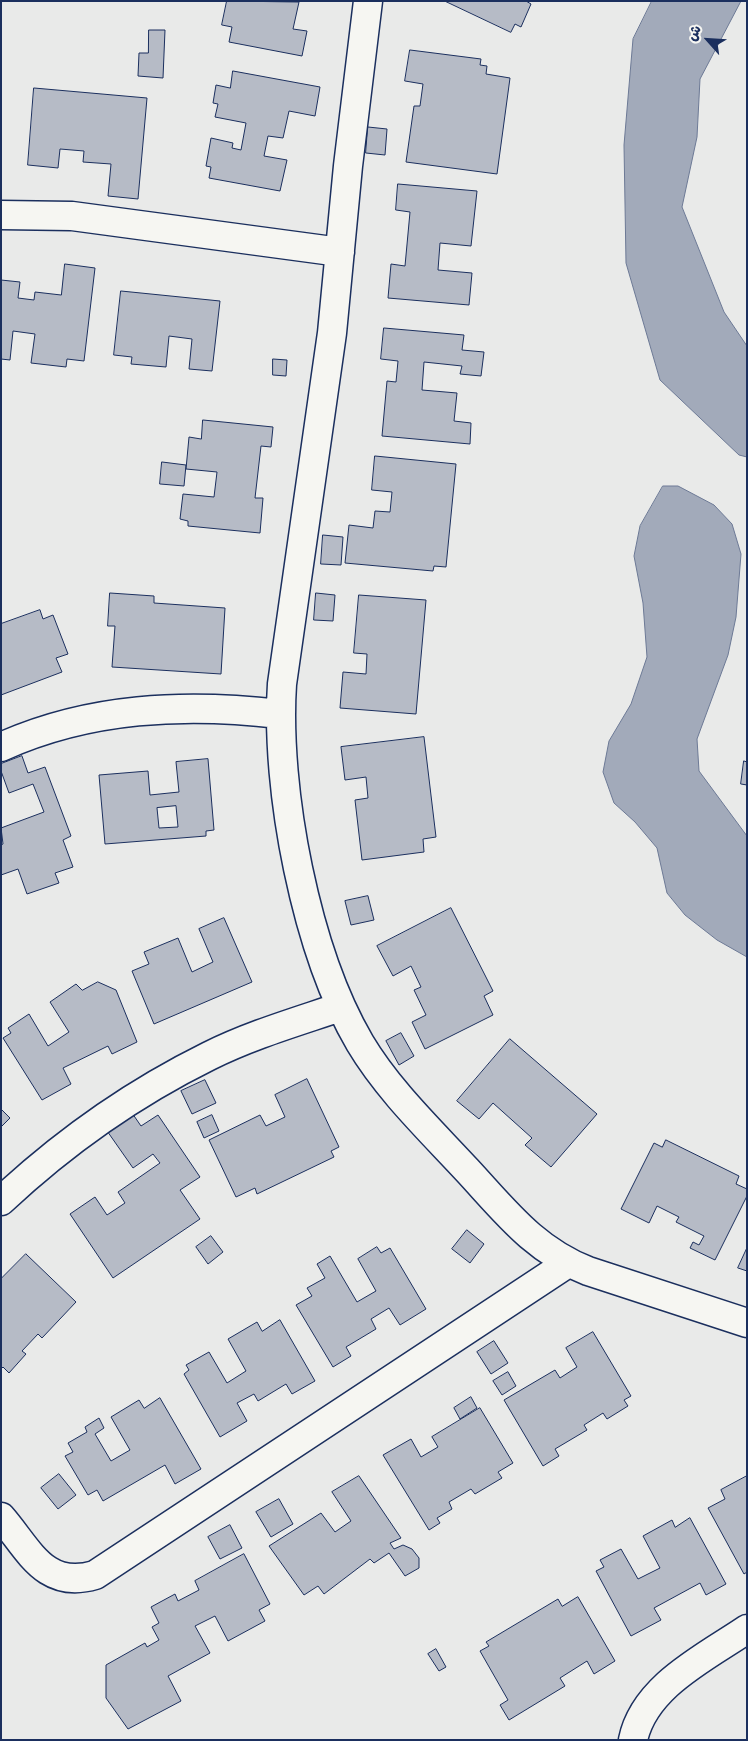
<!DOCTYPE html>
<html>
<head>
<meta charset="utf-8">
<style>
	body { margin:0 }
	#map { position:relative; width:748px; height:1741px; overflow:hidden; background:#e9eae9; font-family:Kalam,"Playpen Sans Arabic",sans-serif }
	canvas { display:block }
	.frame { position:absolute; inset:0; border:2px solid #1b2f5e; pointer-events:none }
	.north { position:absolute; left:683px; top:15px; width:50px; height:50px; -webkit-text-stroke:4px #f6f6f2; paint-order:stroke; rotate:296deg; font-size:14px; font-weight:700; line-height:20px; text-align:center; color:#1b2f5e }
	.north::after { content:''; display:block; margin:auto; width:18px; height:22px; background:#1b2f5e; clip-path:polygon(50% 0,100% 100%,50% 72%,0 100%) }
</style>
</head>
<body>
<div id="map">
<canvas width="748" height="1741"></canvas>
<div class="frame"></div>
<div class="north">ش</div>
</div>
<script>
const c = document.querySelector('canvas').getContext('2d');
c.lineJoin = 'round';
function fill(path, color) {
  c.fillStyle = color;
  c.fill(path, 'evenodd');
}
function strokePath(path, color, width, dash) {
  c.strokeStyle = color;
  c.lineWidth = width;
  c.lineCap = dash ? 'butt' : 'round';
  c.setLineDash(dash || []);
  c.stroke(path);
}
const water = new Path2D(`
	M652 1H741L700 79 697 137 682 207 724 312 747 346V457L739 455 660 380 626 263 624 145 633 39Z
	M663 486H678L714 505 732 524 741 554 736 617 728 655 697 739 699 771 747 836V957L717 940 685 915 667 893 657 848 635 822 614 803 603 772 609 741 631 704 647 657 643 603 634 556 640 526Z`);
fill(water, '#a2aaba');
strokePath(water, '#6c7995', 1);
const building = new Path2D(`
	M227 1 299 2 293 29 307 31 302 56 229 42 232 27 222 25Z
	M445 1H526L531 4 521 27 515 24 511 32Z
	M149 30H165L163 78 138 76 139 53H148Z
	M410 50 481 59 480 65 487 66 486 74 510 78 497 174 406 162 414 106H420L423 84 405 81Z
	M233 71 320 87 315 116 289 111 283 138 268 136 264 156 287 160 280 191 209 178 211 167 206 166 211 138 233 143 232 148 241 150 246 123 215 117 218 104 213 103 216 85 230 88Z
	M34 88 147 98 138 199 108 196 111 164 83 162 84 151 60 149 58 168 28 165Z
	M368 127 387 129 385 155 366 153Z
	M398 184 477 191 471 246 440 243 438 270 472 273 469 305 388 298 391 264 405 266 410 212 396 210Z
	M65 264 95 268 84 361 67 359 66 367 31 363 35 334 13 331 10 360 1 359V280L20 282 18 298 34 300 35 292 61 295Z
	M121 291 220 301 212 371 189 369 192 339 169 336 166 367 131 364 132 357 114 355Z
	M384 328 464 335 462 350 484 352 481 376 460 374 462 366 424 362 422 390 457 393 454 421 471 423 470 444 382 436 387 381 396 382 398 361 381 359Z
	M273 359 287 360 286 376 273 375Z
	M203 420 273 427 271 447 261 446 255 498H263L260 533 188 526V521L180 519 183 494 214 497 217 472 186 469 189 437 201 439Z
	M375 456 456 464 446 567 434 566 433 571 345 563 349 525 373 528 375 511 390 512 392 492 372 490Z
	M162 462 186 465 184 486 160 484Z
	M323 535 343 537 341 565 321 564Z
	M110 593 154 596V603L225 608 221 674 112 667 115 626H108Z
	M316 593 335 595 333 621 314 620Z
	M359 595 426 600 416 714 340 708 343 672 366 674 367 654 354 653Z
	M40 610 43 619 53 615 68 654 56 658 62 672 1 695V624Z
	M424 737 436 837 423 839 424 852 362 860 355 800 368 798 366 777 345 780 341 747Z
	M22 756 28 773 45 767 71 836 63 840 73 867 55 873 59 883 27 894 18 869 1 875V845L3 844 1 828 44 812 33 784 9 793 1 771V764Z
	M208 759 214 830 206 831V836L105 844 99 775 148 771 150 795 179 792 176 762ZM176 806 178 827 159 828 157 808Z
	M744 761 747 762V785L741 784Z
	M368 896 374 920 351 925 345 901Z
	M451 908 493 991 484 996 493 1015 425 1049 412 1022 426 1015 414 990 421 987 411 966 393 976 377 946Z
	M224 918 252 982 154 1024 132 971 149 964 144 952 178 938 192 972 213 962 199 929Z
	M98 982 116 990 137 1042 112 1054 108 1046 63 1068 71 1084 42 1100 3 1038 11 1033 8 1028 29 1014 48 1046 69 1032 50 1002 76 984 82 990Z
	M401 1033 414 1056 399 1065 386 1041Z
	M510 1039 597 1114 551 1167 525 1145 532 1138 493 1103 479 1119 457 1101Z
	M307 1079 339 1147 331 1151 334 1157 257 1194 255 1188 236 1197 209 1140 260 1115 266 1126 285 1117 275 1095Z
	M205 1080 216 1103 192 1114 181 1091Z
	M1 1109 10 1118 1 1127Z
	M130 1110 141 1126 158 1115 200 1177 180 1190 200 1219 113 1278 70 1214 95 1197 107 1215 125 1203 118 1192 160 1163 153 1154 133 1168 105 1128Z
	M212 1115 219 1131 204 1138 197 1122Z
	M666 1140 739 1176 736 1184 747 1189V1196L715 1260 690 1248 693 1242 699 1245 704 1236 676 1222 679 1217 657 1206 649 1223 621 1209 654 1143 662 1147Z
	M467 1230 484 1244 470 1263 452 1249Z
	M211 1236 223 1252 208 1264 196 1247Z
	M377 1247 381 1253 390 1248 426 1309 400 1325 389 1308 371 1319 376 1329 346 1347 351 1356 333 1367 296 1305 312 1296 307 1288 325 1278 317 1264 330 1256 357 1302 376 1291 358 1259Z
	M747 1248V1271L738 1268Z
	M26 1254 76 1302 42 1338 38 1334 22 1351 26 1354 9 1373 3 1367 1 1369V1279Z
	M280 1320 315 1381 292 1394 286 1384 258 1401 254 1394 237 1403 247 1421 220 1437 184 1374 189 1370 186 1365 209 1352 227 1383 246 1371 228 1339 257 1322 262 1331Z
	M593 1332 631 1396 624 1400 628 1406 607 1419 603 1413 584 1425 587 1430 555 1449 559 1456 543 1466 504 1400 555 1370 560 1378 577 1367 566 1348Z
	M494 1341 508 1363 491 1374 477 1352Z
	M508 1372 516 1386 502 1395 493 1381Z
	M471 1397 477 1408 460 1419 454 1408Z
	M160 1398 201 1469 175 1484 165 1465 103 1501 97 1490 88 1495 65 1456 73 1452 68 1443 87 1432 85 1427 99 1418 104 1428 95 1434 111 1461 130 1450 111 1417 139 1400 144 1408Z
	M480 1408 513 1463 498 1472 502 1478 475 1494 471 1489 449 1502 452 1509 437 1518 440 1523 429 1530 383 1455 411 1439 421 1457 438 1447 432 1437Z
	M59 1474 76 1495 58 1509 41 1488Z
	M359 1476 401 1538 390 1543 394 1549 403 1545 412 1549 419 1558V1568L405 1576 389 1553 374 1563 370 1559 324 1594 318 1586 304 1595 269 1546 321 1513 335 1532 351 1521 332 1492Z
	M747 1476V1572L744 1574 708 1508 725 1499 721 1490Z
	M279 1499 293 1524 271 1537 256 1512Z
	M690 1518 726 1584 706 1595 700 1583 654 1608 661 1620 631 1636 596 1571 604 1567 600 1560 621 1549 638 1579 660 1568 643 1536 672 1520 675 1527Z
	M230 1525 242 1548 220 1559 208 1537Z
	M244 1554 270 1604 259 1610 265 1621 228 1641 215 1616 195 1626 210 1653 168 1676 181 1701 128 1729 106 1698V1665L145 1643 147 1647 159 1640 152 1627 159 1623 151 1607 175 1594 178 1601 199 1590 195 1581Z
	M578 1597 615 1661 594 1674 587 1661 560 1678 565 1686 509 1720 500 1705 508 1700 480 1651 489 1646 486 1642 558 1599 562 1606Z
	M436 1649 446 1667 439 1671 428 1654Z`);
fill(building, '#b6bbc6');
strokePath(building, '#1b2f5e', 1);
const minor = new Path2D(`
	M368 1 348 166 332 333 282 684C275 790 306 951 360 1043 388 1090 430 1130 467 1170 505 1211 534 1250 588 1271L747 1323
	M1 215 72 216 340 252
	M1 747C89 707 185 703 280 714
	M1 1201C64 1142 132 1094 209 1056 251 1035 296 1022 340 1007
	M1 1517C29 1549 44 1590 95 1575L568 1263
	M633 1740C644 1686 706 1657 747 1629`);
strokePath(minor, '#1b2f5e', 31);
strokePath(minor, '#f6f6f2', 28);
</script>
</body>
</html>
